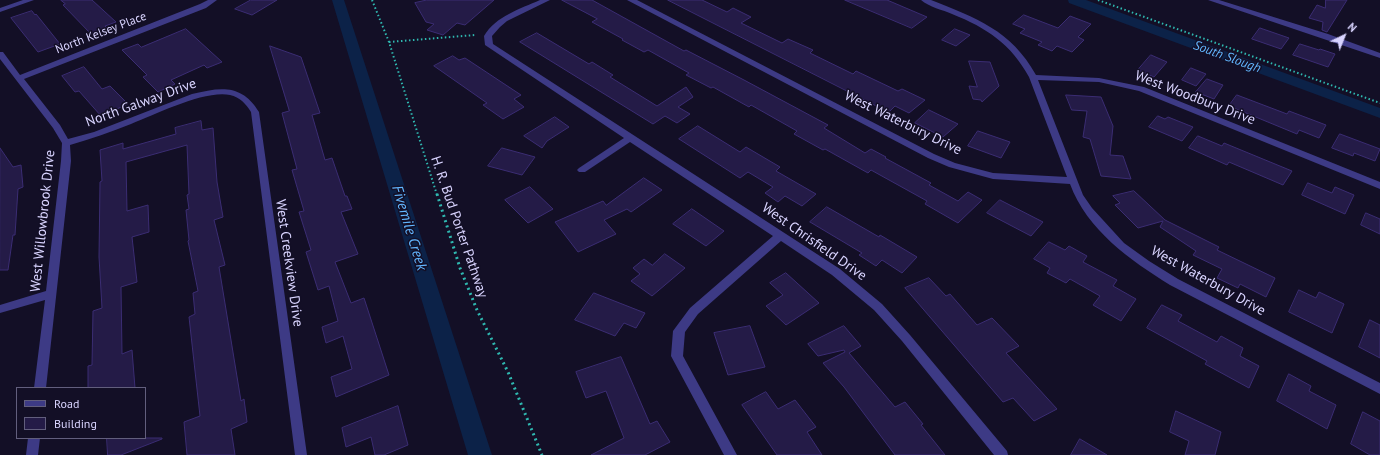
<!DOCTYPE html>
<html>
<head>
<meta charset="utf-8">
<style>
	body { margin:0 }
	#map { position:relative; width:1380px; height:455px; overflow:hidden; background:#130f26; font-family:"PT Sans",sans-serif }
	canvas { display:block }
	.legend { position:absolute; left:16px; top:387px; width:130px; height:52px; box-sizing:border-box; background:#130f26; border:1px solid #625e7d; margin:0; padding:5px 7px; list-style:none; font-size:12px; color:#d9d4ff }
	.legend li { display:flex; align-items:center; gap:8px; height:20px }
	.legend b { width:20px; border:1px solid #625e7d }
	.north { position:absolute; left:1324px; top:16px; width:40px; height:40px; -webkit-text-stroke:3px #130f26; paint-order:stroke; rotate:43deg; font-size:11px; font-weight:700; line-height:16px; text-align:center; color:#d9d4ff }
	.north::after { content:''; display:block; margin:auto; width:14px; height:18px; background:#d9d4ff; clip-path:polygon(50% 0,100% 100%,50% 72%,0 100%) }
</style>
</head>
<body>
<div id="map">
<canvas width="1380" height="455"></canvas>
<ul class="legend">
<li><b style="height:5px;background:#3d3a85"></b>Road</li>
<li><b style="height:11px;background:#241b47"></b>Building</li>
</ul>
<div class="north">N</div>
</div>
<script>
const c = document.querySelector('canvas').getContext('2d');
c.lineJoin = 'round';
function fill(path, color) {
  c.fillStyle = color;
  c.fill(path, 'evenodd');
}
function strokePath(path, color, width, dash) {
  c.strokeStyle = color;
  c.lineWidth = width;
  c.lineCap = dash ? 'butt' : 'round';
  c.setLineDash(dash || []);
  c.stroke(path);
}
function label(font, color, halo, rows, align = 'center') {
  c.font = font + ' "PT Sans",sans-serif';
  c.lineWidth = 3;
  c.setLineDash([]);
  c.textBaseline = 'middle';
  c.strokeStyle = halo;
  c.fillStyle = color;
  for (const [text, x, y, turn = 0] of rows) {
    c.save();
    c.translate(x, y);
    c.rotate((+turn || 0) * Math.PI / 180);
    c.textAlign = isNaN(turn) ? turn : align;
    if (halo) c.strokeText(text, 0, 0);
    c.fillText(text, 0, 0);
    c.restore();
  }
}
fill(new Path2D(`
	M332 0H344L492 455H468Z
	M1068 0H1086L1380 108V118L1069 3Z`), '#0c2248');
const building = new Path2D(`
	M61 0H92L116 22 105 26 107 28 91 34 63 5 65 4Z
	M251 0H277L252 15 235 9Z
	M427 0H494L465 25 457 23 443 35 427 30 434 24 426 22 415 3Z
	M562 0H592L684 51 686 50 744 80 828 125 824 128 865 153 871 149 886 157 885 158 931 183 929 185 958 201 968 192 982 200 958 223 925 204 927 201 871 170 868 173 825 149 823 150 794 134 797 131 751 105 749 107 713 87 711 88 686 75 689 73 648 50 644 52 622 40 623 39 592 22 597 19Z
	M668 0H702L727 12 733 8 751 17 741 23 782 43 788 39 813 50 810 53 853 74 856 71 898 91 902 89 925 100 909 113 895 106 889 112Z
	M845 0H887L927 17 912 28Z
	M1326 0H1347L1327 32 1322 30 1323 22 1309 18 1317 5 1325 8Z
	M32 11 35 15 36 14 60 44 38 52 11 18Z
	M1024 15 1058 28 1070 16 1091 24 1078 37 1084 40 1072 52 1057 46 1052 51 1038 45 1042 42 1020 33 1025 29 1013 24Z
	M1260 28 1289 38 1281 49 1252 39Z
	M186 29 222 62 207 68 204 65 171 80 175 84 158 92 143 77 147 75 122 50 138 44 141 47Z
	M955 29 970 35 956 46 942 40Z
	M537 33 589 64 592 62 613 75 610 77 657 106 686 87 693 97 678 107 690 114 677 123 665 116 653 124 520 42Z
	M1300 44 1319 50 1320 49 1335 54 1328 67 1293 55Z
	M270 46 301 57 320 113 312 115 325 160 332 158 345 196H347L352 209 341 212 358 254 335 262 351 303 364 298 389 375 336 397 331 377 352 369 343 336 326 343 322 327 338 321 329 286 318 290 306 252 311 250 299 212 304 211 292 170 297 169 282 113 289 111Z
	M1151 55 1167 62 1154 77 1138 70Z
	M453 56 459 60 465 58 521 95 514 99 524 107 503 119 483 105 487 103 434 66Z
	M969 61 990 62 999 86 982 102 981 100 973 99 969 86 977 87Z
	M84 67 102 89 110 86 128 104 101 116 79 91 75 92 62 76Z
	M1191 68 1206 74 1196 86 1182 80Z
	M1207 79 1223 85 1214 99 1196 92Z
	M1066 95 1101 97 1113 126 1110 155 1123 156 1131 179 1101 176 1090 139 1083 137 1087 111 1072 110Z
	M1237 95 1287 114 1289 111 1326 125 1319 138 1299 130 1297 134 1229 106Z
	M929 110 958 124 943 137 915 123Z
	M1158 116 1165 119 1168 117 1193 127 1182 141 1149 127Z
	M555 117 569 127 547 141 542 148 524 136Z
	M201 121 202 130 213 128 217 182 223 217 214 220 225 265 219 267 241 401 244 399 247 422 231 429 235 455H187L184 422 200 416 189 317 195 314 193 293 198 291 188 241 189 240 186 210 189 209 187 195 189 194 187 145 126 162 127 211 148 205 149 232 132 237 137 282 121 287 122 354 132 350 135 388H88V366L92 365 93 311 102 308 99 257 100 182 102 181 100 150 123 143V149L176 134 175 128Z
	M698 126 740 152 746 147 780 167 776 171 816 194 802 206 785 196 778 202 765 193 773 187 748 172 740 178 679 139Z
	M978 131 1010 142 1001 158 968 146Z
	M1340 134 1380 149 1375 161 1354 153 1353 156 1332 148Z
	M1198 136 1222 146 1224 143 1292 171 1283 185 1229 162 1227 165 1189 148Z
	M0 148 13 167 21 165 23 187 18 189 15 235H13L8 270H0Z
	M502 148 535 157 522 175 488 166Z
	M644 178 662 190 631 212 627 209 604 220 616 234 578 252 555 222 603 201 606 205Z
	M1308 183 1332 193 1335 187 1354 195 1345 214 1302 195Z
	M530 187 553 209 528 223 505 200Z
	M1134 191 1165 220 1219 247 1217 250 1275 278 1266 297 1240 284 1238 288 1217 278 1222 269 1193 255 1196 251 1160 227 1163 221 1138 228 1115 205 1120 203 1113 196Z
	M1000 200 1043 222 1031 236 987 213Z
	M827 207 879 237 880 235 917 257 902 273 882 260 876 266 859 255 862 253 810 222Z
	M692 209 724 231 706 246 673 224Z
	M1366 213 1380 219V234L1361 225Z
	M1049 242 1065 250 1069 246 1087 256 1083 262 1117 280 1113 286 1136 299 1121 321 1093 305 1100 296 1070 279 1066 283 1047 273 1050 268 1034 259Z
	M665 254 685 268 652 296 631 281 640 274 633 268 644 259 652 265Z
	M786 273 819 303 786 325 766 306 783 295 770 283Z
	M929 278 946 296 950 294 977 325 992 318 1019 346 1006 353 1057 409 1034 421 1013 398 1003 402 905 288Z
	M1299 290 1316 298 1319 292 1344 304 1332 333 1289 312Z
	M594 293 645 313 636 328 624 323 615 336 575 320Z
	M1162 305 1182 315 1178 321 1217 342 1221 336 1243 348 1240 356 1259 366 1249 388 1205 364 1207 361 1147 328Z
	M1370 320 1380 325V358L1359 347Z
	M750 326 765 367 728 375 714 333Z
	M844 326 861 346 849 353 895 407 905 402 923 424 921 425 945 455H895L844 387 823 363 845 352 844 350 818 356 808 344Z
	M621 357 650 424 657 421 670 442 645 455H591L624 438 606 391 586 398 576 372Z
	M1289 374 1311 386 1309 391 1336 405 1327 429 1277 401Z
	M766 392 778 409 795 400 816 427 807 432 822 455H777L742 405Z
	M398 406 408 445 384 455H375L371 437 346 447 342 428Z
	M1176 411 1221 432 1215 455H1185L1189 441 1170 432Z
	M1363 412 1380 421V455H1370L1351 444Z
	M107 438H162V439L121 455H108Z
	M1080 439 1107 455H1071Z`);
fill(building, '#241b47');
strokePath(building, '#3b2d73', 1);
strokePath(new Path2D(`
	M372 0 389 42 437 195
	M1098 0 1380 103
	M389 42 475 35`), '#2fb8b0', 2, [1.5, 2.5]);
strokePath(new Path2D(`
	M437 194 460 268 477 310 508 372 542 455`), '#2fb8b0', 3, [2, 3.5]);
fill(new Path2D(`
	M23 0H34L0 12V8Z
	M208 0H217L206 8 24 79 60 125 68 139 94 132 192 94C221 87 242 84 259 112L307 455H295L251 112C246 104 240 97 230 95 204 90 157 114 131 124 111 132 91 139 70 145L71 161 46 388H34L45 300 0 313V305L46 291 61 161 62 143 53 128 0 59V52H3L20 75 200 4Z
	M540 0H550L507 21 500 27 492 36 493 44 840 269 882 304 910 335 1007 451 1008 455H994L902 341 874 310 832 275 781 241 698 314 685 332 683 356 737 455H724L671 356 673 331 690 308 773 236 630 142 585 172H579L577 170 579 168 624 138 485 45 484 36C496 16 520 9 540 0Z
	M627 0H637L934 154 955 163 993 173 1067 177 1029 77C1011 44 987 28 952 14 943 10 929 7 921 0H931C976 18 1011 30 1036 75L1099 78 1144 87 1380 182V189L1139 91 1099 82 1038 80 1083 195 1092 208 1124 243 1149 261 1178 279 1380 383V394L1170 285C1130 260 1087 230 1070 184L993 179 949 167 928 158Z
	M1208 0H1219L1328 34 1380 53V58Z
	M28 438H40L38 455H26Z`), '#3d3a85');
label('12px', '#d9d4ff', '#130f26', [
	["North Kelsey Place",101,33,-21]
]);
label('italic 13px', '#62b6ff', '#130f26', [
	["South Slough",1227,57,20]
]);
label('14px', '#d9d4ff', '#130f26', [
	["West Woodbury Drive",1195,98,21],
	["North Galway Drive",141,103,-20],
	["West Waterbury Drive",903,123,26],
	["West Willowbrook Drive",43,221,-84],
	["H. R. Bud Porter Pathway",459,227,71],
	["West Chrisfield Drive",814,242,35],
	["West Creekview Drive",289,263,82],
	["West Waterbury Drive",1208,281,29]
]);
label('italic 15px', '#62b6ff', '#130f26', [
	["Fivemile Creek",409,228,73]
]);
</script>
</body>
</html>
